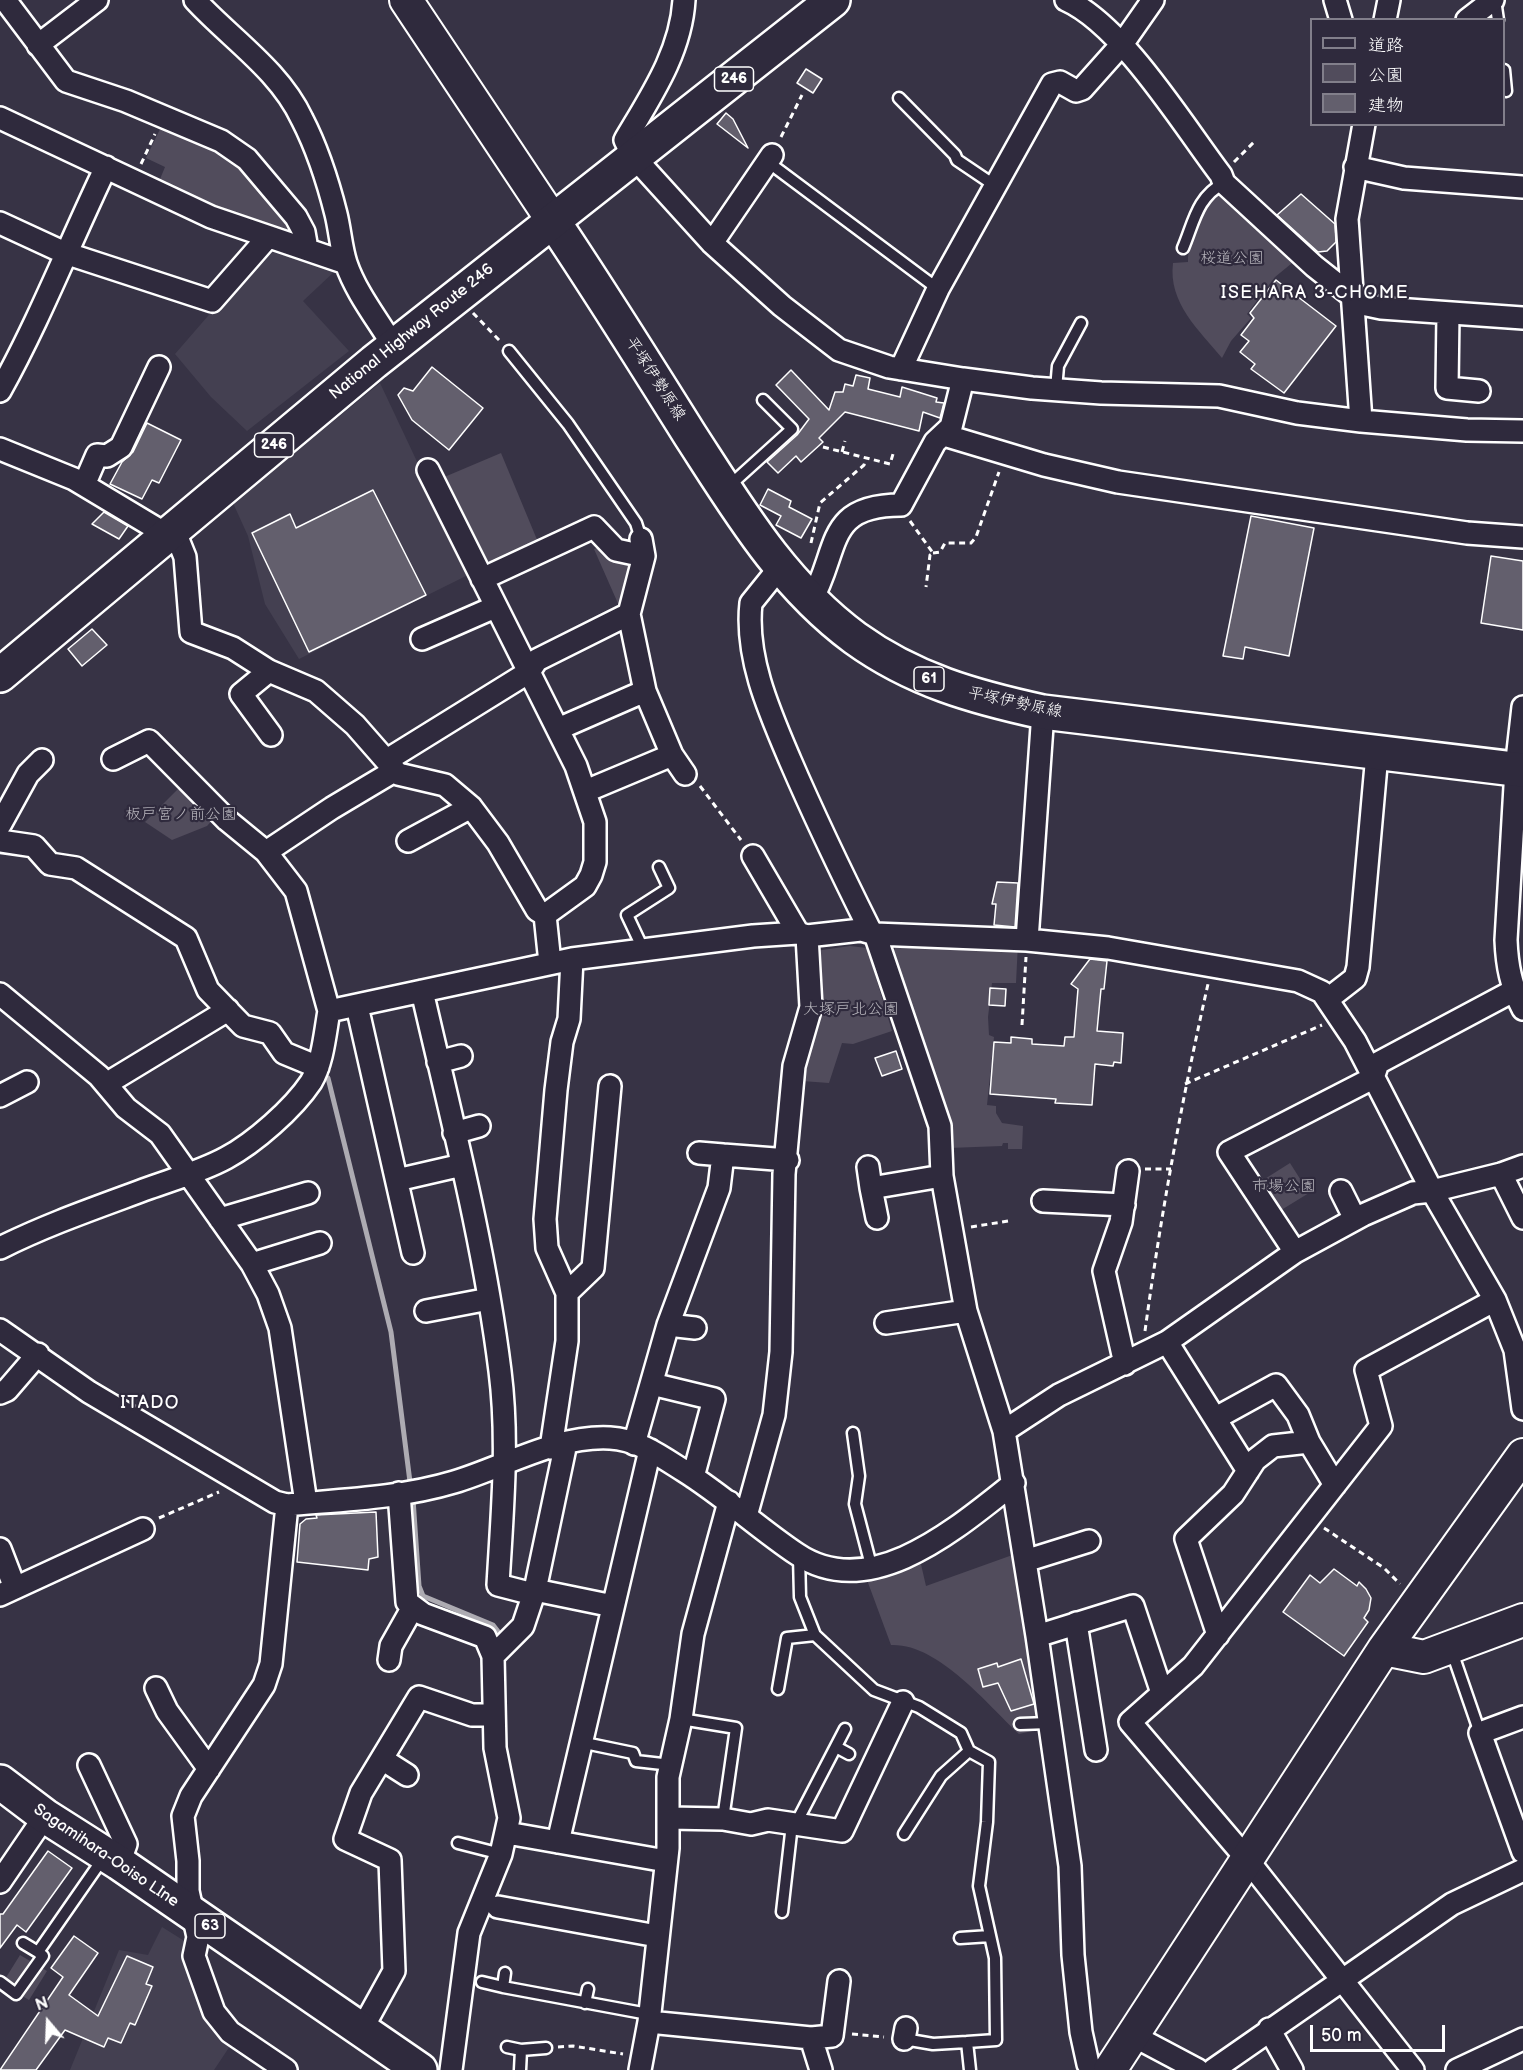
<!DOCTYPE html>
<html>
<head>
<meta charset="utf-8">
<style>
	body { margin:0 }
	#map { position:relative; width:1523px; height:2070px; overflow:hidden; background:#373345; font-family:"Balsamiq Sans","Klee One",sans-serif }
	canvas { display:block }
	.legend { position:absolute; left:1310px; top:18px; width:195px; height:108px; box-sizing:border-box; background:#2f2a3d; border:2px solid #827f8b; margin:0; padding:8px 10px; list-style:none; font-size:18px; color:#fff }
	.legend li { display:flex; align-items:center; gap:12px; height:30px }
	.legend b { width:30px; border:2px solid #827f8b }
	.north { position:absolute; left:18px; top:1992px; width:60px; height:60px; -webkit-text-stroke:4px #2f2a3d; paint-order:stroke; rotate:341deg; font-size:16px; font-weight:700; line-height:24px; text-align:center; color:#fff }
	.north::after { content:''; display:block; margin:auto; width:21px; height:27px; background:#fff; clip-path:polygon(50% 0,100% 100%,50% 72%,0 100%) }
	.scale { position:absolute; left:1310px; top:2025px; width:135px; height:27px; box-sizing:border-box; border:3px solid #fff; border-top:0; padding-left:8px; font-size:18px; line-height:21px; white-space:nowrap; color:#fff; -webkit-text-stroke:4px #2f2a3d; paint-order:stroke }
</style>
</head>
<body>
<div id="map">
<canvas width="1523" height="2070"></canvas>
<ul class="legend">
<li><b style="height:8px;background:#2f2a3d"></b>道路</li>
<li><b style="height:16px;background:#514c5c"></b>公園</li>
<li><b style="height:16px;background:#635f6d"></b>建物</li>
</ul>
<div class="north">N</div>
<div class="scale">50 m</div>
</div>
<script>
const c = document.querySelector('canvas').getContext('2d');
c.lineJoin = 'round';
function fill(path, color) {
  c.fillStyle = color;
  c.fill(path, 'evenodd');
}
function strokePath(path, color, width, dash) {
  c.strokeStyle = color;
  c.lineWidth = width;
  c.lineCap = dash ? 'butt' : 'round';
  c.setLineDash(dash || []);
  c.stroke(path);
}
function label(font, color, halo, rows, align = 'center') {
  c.font = font + ' "Balsamiq Sans","Klee One",sans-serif';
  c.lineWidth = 4.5;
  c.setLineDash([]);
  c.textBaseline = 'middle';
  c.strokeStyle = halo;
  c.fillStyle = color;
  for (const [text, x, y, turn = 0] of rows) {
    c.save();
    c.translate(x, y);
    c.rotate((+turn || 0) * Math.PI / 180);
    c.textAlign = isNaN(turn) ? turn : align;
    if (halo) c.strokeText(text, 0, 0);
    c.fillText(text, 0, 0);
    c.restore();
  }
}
fill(new Path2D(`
	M273 247 335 271 303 301 349 351 247 431 211 397 175 354 266 249Z
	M380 383 470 574 299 659 265 604 248 536 233 503Z
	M162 1927 186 1942 234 2040 214 2070H70L119 1950 148 1955Z`), '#444051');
fill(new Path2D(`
	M164 121 242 162 296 229 293 235 207 207 158 184 165 167 146 158Z
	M1219 191 1297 259 1275 277 1247 314 1251 318 1231 341 1222 358C1199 330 1168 303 1173 263L1188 262C1188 239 1200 205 1219 191Z
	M501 453 538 542 494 562 480 559 442 478Z
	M601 546 631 561 636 566 620 608 594 549Z
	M181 786 216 816 207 826 172 840 145 822Z
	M898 943H1018L1016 983H992L988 1017 989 1035 994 1037 987 1105 996 1106V1113L1002 1123 1023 1126 1022 1149H1008V1143H1003L1002 1146 949 1148 948 1114 893 952Z
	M850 946 867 948 892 1031 853 1044 842 1043 829 1083 802 1081 818 1017 815 951Z
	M1290 1163 1309 1193 1278 1212 1260 1182Z
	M1018 1553 1041 1729 1019 1734C987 1704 938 1643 891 1645L867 1580 920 1560 926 1586Z
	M20 1955 47 1971 29 2000 2 1984Z`), '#514c5c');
strokePath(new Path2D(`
	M328 1078 391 1332 410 1482
	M413 1499 419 1586 423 1596 493 1625 503 1638`), '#adabb2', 5);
const building = new Path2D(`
	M806 69 822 79 813 93 797 83Z
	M726 113 733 119 748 148 717 124Z
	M1301 194 1335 224 1336 242 1327 251 1318 252 1277 215Z
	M1276 280 1336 326 1284 393 1251 369 1255 364 1240 352 1249 341 1241 335 1254 318 1250 313Z
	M432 367 483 408 449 450 412 420 398 395 404 388 413 391Z
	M791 370 829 410 835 392H843L845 384 853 386 856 375 870 378 868 389 900 397 902 387 937 398 936 402 944 403 940 418 923 412 919 431 845 412 819 438 823 442 801 462 796 456 778 473 767 462 797 435 809 419 776 385Z
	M147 423 181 440 159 483 152 480 142 499 110 484 122 462 133 452Z
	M768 489 791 501 789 507 812 519 801 538 776 525 781 516 760 505Z
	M373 490 426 595 309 652 252 533 290 514 296 528Z
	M104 512 128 526 119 539 92 524Z
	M1251 516 1314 528 1289 656 1245 647 1243 659 1223 656Z
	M1491 556 1523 561V630L1481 623Z
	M92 629 107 645 82 666 68 649Z
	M997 882 1018 883 1015 927 994 925 996 904H992Z
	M1090 959 1107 961 1104 989H1101L1097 1031 1123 1033 1121 1063 1114 1062 1113 1066 1095 1064 1092 1105 1055 1103 1056 1099 990 1094 994 1042 1011 1043V1037L1032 1039V1044L1064 1046 1065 1037H1074L1078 989 1071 984Z
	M990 988 1006 989 1005 1006 989 1005Z
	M896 1051 902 1069 882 1076 875 1058Z
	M376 1512 378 1557 369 1559 368 1570 297 1562 300 1524 306 1519 317 1518 316 1515Z
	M1334 1569 1357 1586 1359 1582 1366 1589 1371 1598 1369 1610 1364 1618 1368 1622 1344 1656 1283 1612 1310 1575 1320 1583Z
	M1021 1659 1034 1704 1011 1711 998 1683 983 1687 978 1669 997 1663 998 1667Z
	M48 1851 72 1868 26 1932 17 1925 0 1948V1914H3Z
	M74 1936 98 1953 69 1995 98 2016 127 1956 153 1967 146 1984 152 1986 135 2025 130 2023 121 2043 108 2038 104 2047 65 2030 36 2070H0L63 1977 51 1968Z`);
fill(building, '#635f6d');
strokePath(building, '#fff', 1.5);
const lane = new Path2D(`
	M1495 0 1498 20
	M1504 70 1506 91
	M899 98 955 155 957 160 997 187
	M768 162 938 289
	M1183 248C1194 222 1197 197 1224 183
	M509 351 568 424 636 523 641 539
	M1056 389 1058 366 1081 323
	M728 487 792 429 763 400
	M644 951 627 915 669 888 659 867
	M853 1433 859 1476 855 1504 872 1569
	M799 1556 800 1597 815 1635 874 1690 919 1707 961 1733 969 1751 989 1762 987 1822 979 1886 995 1958 996 2040 967 2042
	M1451 1649 1480 1733
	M778 1689 787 1638 815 1635
	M681 1719 736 1728 723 1819
	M1020 1724 1049 1723
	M580 1742 633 1753 636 1761 671 1765
	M836 1747 849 1754
	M904 1834 941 1776 969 1751
	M458 1843 501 1854
	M782 1912 791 1833 845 1729
	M960 1938 990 1936
	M23 1943 38 1952
	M505 1973 503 1987 648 2014
	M0 1982 16 1994 43 1956 38 1952 104 1857
	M482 1982 503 1987
	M585 2003 588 1989
	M904 2039 933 2044 967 2042 970 2070
	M507 2047 521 2050
	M520 2070 521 2050 546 2048`);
const street = new Path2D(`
	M5 0 66 81 126 101 221 141 247 159 296 217 304 232 307 249
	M195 0C231 39 279 70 302 119 317 148 328 182 336 214 340 230 341 248 346 263 356 293 378 320 394 347
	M684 0C681 52 651 96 625 140L633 156 712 243 782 306 839 350 889 367 963 379 951 427 935 442 901 505C824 505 840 550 811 601
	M1066 0C1122 25 1183 125 1221 175L1224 183 1314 266 1362 304 1381 308 1523 318
	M1335 0 1341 20
	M1385 20 1389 0
	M1467 20 1493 0
	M38 45 97 0
	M0 118 211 217 346 263
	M1355 167 1404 178 1523 187
	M0 223 65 253 212 301 268 237
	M712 243 772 155
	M1448 313 1447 388 1479 391
	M901 369 938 289 1052 84 1060 82 1076 91 1082 89 1123 43 1153 0
	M963 379 1032 388 1101 393 1219 396 1297 413 1361 421 1467 430 1523 431
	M0 391C40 319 70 242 106 167
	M1361 421 1347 219 1364 124
	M944 435 1044 465 1118 482 1467 533 1523 537
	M0 449 74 479 179 542 185 557 191 632 233 648 269 671 316 691 355 725 398 774 445 785 471 807 498 843 537 910 545 915 550 963
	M428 470 576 766 595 822V862L591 875 585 886 545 915
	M84 485 97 455 107 456 121 447 159 367
	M641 539 644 556 629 614 645 691 672 755 685 774
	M780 567 751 603C745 657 769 711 790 760 815 818 842 874 870 930L875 934 940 1126 942 1176 966 1311 1004 1431 1037 1636 1070 1866 1073 1955 1081 2032 1088 2064 1093 2070
	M482 579 594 527 616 550 644 556
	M422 639 495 607
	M269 671 241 694 271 735
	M1523 707 1516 769 1506 940C1507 966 1511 986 1523 1009
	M558 729 645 691
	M113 759 149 741 227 820 266 852 296 891 329 1011
	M387 760 529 672 537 660 629 614
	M586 791 672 755
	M0 825 28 774 42 760
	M0 841 34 846 50 864 76 868 186 938 208 990 243 1026 270 1033 284 1053 318 1067
	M408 841 471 807
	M266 852 332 808 394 771
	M753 856 798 933
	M1027 940 1043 712
	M422 991C451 1117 484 1242 500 1371 509 1442 502 1514 498 1585L533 1594
	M0 994 99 1076 126 1108 160 1134 252 1264 268 1294 280 1328 306 1503
	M1328 999 1355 978 1358 967 1377 754
	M357 1006 413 1253
	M438 1062 461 1056
	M106 1084 228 1010
	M0 1096 27 1082
	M454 1133 479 1126
	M699 1153 723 1155
	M868 1167 871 1188 942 1176
	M1501 1174 1523 1218
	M397 1180 462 1165
	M871 1188 877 1218
	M1341 1191 1355 1219
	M1043 1201 1124 1205
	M220 1219 308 1193
	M0 1248C48 1224 98 1207 149 1188 174 1179 202 1171 226 1158 254 1143 293 1109 311 1082 323 1062 325 1033 329 1011L572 959 753 936 798 933 807 936 861 930 875 934 1027 940 1108 948 1298 981 1322 992 1355 1041 1432 1191 1495 1300 1515 1350 1523 1409
	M1295 1252 1229 1152 1373 1078 1378 1063 1513 991
	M252 1264 320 1243
	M567 1293 593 1268 610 1086
	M426 1311 489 1299
	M886 1323 966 1311
	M668 1325 695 1328
	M0 1330 89 1392 275 1502 287 1505C342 1500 401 1498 454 1482 504 1467 557 1435 610 1438 637 1439 662 1457 684 1471 724 1496 758 1528 797 1554 871 1604 958 1527 1014 1483
	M1167 1342 1248 1471
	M1125 1364 1104 1271 1121 1222 1128 1171
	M652 1384 714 1399 693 1477
	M0 1393 7 1390 38 1354
	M1216 1418 1276 1385 1298 1415 1309 1442
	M1004 1431 1059 1395 1167 1342 1295 1252 1363 1215 1413 1193 1432 1191 1501 1174 1523 1166
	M634 1444 668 1325 719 1188 723 1155 788 1160
	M551 1448 567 1341V1293L547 1248 545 1219 556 1090 562 1042 569 1019 572 959
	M399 1493 407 1602 423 1614 485 1637 493 1656 495 1748 509 1818 501 1854 469 1933 451 2070
	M746 1516 774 1415 781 1352 784 1174 794 1066 811 1007 807 936
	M0 1549 15 1588
	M1025 1561 1089 1541
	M535 1590 613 1606
	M0 1595 143 1529
	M1076 1623 1096 1750
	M1218 1635 1186 1539 1233 1494 1255 1460 1273 1446 1309 1442 1335 1485
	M1037 1636 1133 1606 1162 1693
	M493 1656 523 1626 535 1590 566 1443
	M389 1660 391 1646 413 1607
	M156 1688 167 1711 209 1769
	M1523 1717 1480 1733 1523 1852
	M382 1759 407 1775
	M89 1765 126 1844 119 1863
	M669 1818 723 1819 751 1824 768 1820 842 1831 903 1702
	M507 1833 666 1861
	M558 1842 650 1450
	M0 1882 45 1816
	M498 1907 657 1936
	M649 2022 811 2038 832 2036 839 1981
	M362 2029 394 1971 390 1860 345 1839 361 1793 419 1697 472 1715H494
	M1269 2029 1292 2070
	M1132 2035 1198 2070
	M811 2038 821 2070
	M904 2039 906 2028
	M286 2070 230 2032 214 2012 194 1956 198 1937 188 1891V1861L183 1816 191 1796 264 1685 271 1664 287 1505
	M640 2070 649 2022 668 1848V1777L681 1719 693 1634 729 1502
	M1213 2070 1452 1904 1523 1870
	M1413 2070 1246 1858 1130 1722 1193 1666 1381 1426 1366 1370 1495 1300
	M1457 2070 1523 2039`);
const secondary = new Path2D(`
	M406 0 553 221
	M1384 1649 1424 1657 1523 1620
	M1110 2070 1384 1649 1523 1455`);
const primary = new Path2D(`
	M553 221C600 291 645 363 690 435 738 509 782 584 855 638 913 680 974 697 1043 712L1523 770
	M0 1782 45 1816 119 1863 420 2070`);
const highway = new Path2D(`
	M0 675 374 362 833 0`);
strokePath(lane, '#fff', 15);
strokePath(street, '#fff', 26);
strokePath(secondary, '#fff', 36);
strokePath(primary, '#fff', 38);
strokePath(highway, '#fff', 38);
strokePath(new Path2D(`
	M781 137 802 95
	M1234 162 1254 142
	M141 164 155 134
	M473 313 500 341
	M823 447 890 464 893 454
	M842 452 845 441
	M910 521 933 553 930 555 926 587
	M811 543 820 503 864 465 866 458
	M933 553 940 552 945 543H971L976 537 999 472
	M700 786 741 840
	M1022 1025 1026 957
	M1185 1084 1322 1025
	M1145 1169H1171
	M971 1227 1008 1221
	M1145 1331C1161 1214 1182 1099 1208 984
	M159 1518 219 1492
	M1324 1528 1384 1568 1400 1584
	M852 2034 884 2037
	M558 2047 573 2046 623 2054`), '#fff', 3, [6, 4.5]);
strokePath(lane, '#2f2a3d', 10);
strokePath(street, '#2f2a3d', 21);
strokePath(secondary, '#2f2a3d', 32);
strokePath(primary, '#2f2a3d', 33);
strokePath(highway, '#2f2a3d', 33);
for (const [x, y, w] of [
	[734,79,39],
	[274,445,39],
	[929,679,30],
	[210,1926,30]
]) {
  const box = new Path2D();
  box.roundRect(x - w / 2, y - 12, w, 24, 4.5);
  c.fillStyle = '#2f2a3d';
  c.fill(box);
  strokePath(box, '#fff', 1.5);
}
label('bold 15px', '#fff', null, [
	["246",734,79],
	["246",274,445],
	["61",929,679],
	["63",210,1926]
]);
label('16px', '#b9b7be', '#2f2a3d', [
	["桜道公園",1232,259],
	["板戸宮ノ前公園",181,815],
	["大塚戸北公園",851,1010],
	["市場公園",1284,1187]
]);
label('16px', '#fff', '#2f2a3d', [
	["National Highway Route 246",412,332,-39],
	["平塚伊勢原線",655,379,57],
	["平塚伊勢原線",1015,703,12],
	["Sagamihara-Ooiso LIne",106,1856,34]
]);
c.letterSpacing = '1.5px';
label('18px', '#fff', '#2f2a3d', [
	["ISEHARA 3-CHOME",1315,293],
	["ITADO",150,1403]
]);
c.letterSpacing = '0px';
</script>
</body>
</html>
